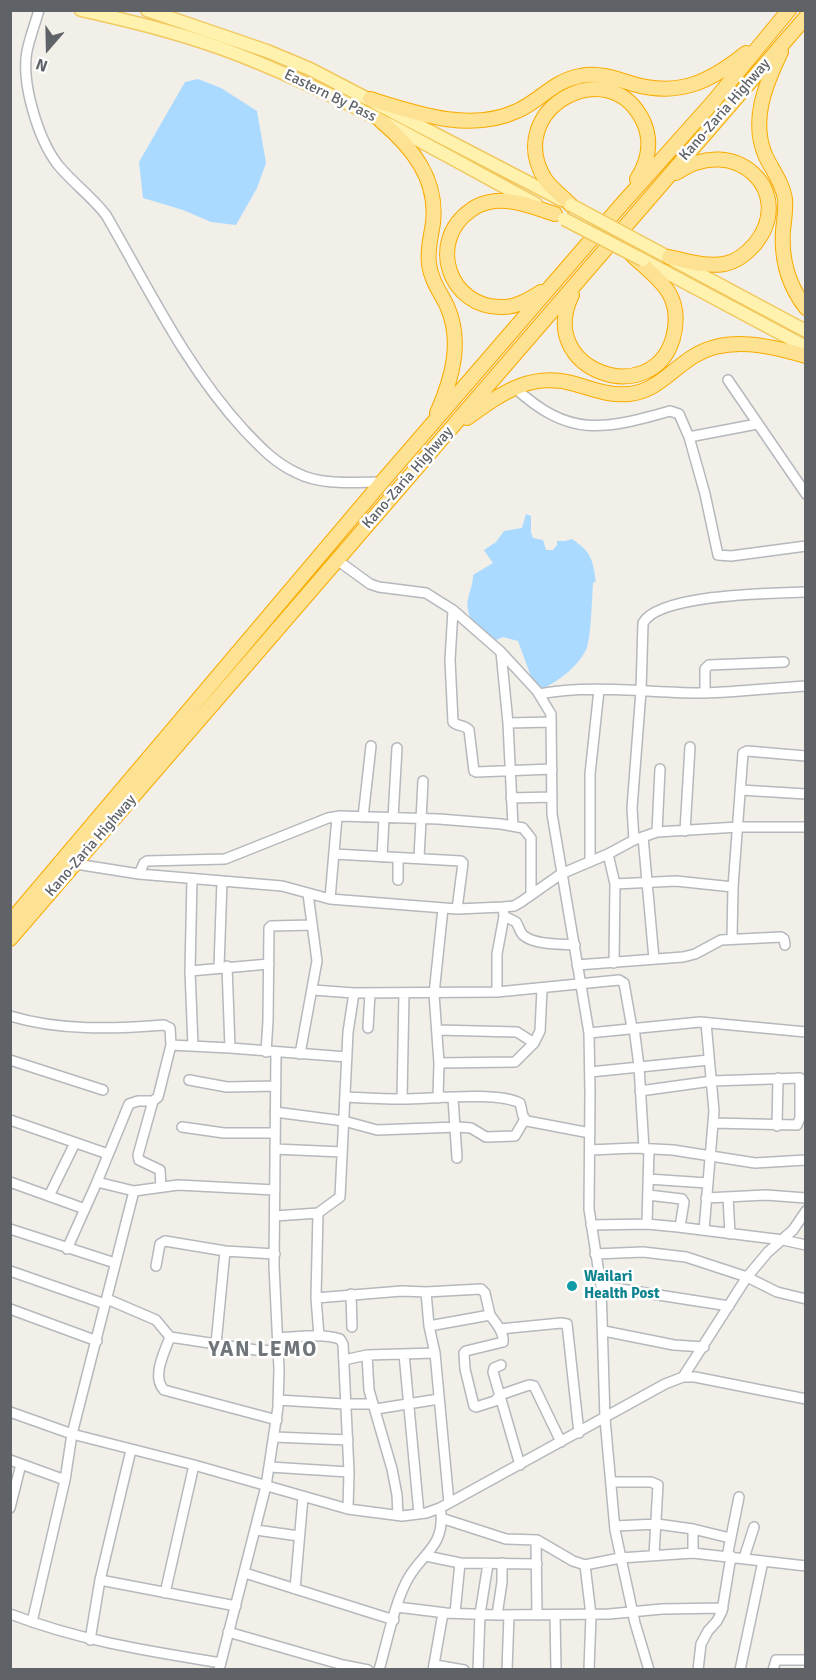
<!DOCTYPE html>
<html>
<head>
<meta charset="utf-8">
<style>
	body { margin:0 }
	#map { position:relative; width:816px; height:1680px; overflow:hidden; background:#f1efe8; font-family:Signika,sans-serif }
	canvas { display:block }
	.frame { position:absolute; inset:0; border:12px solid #5f6368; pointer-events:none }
	.north { position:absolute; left:18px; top:18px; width:60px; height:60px; -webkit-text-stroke:4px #fff; paint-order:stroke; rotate:200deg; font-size:16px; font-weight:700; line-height:24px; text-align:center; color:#5f6368 }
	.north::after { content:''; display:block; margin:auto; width:21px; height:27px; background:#5f6368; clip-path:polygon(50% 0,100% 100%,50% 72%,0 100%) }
</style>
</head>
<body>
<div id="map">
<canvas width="816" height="1680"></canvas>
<div class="frame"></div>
<div class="north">N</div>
</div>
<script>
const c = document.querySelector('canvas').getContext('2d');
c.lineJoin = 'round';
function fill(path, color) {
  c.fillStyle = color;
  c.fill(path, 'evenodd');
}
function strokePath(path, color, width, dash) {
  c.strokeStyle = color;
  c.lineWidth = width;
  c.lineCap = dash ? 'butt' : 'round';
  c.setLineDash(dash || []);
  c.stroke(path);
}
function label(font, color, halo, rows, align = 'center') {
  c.font = font + ' Signika,sans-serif';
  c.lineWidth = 5;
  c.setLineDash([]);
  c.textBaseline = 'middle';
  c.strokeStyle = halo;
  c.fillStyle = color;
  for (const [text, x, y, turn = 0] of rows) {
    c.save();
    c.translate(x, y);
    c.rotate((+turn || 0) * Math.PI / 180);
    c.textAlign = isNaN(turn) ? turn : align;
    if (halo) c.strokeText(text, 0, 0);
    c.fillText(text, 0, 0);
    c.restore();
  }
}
fill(new Path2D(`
	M198 79 221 88 257 111 266 163 257 188 236 225 211 222 183 210 143 198 139 162 185 82Z
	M526 514 531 516V532L533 538 543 540 546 550H553L557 545V541H565L572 539C592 553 592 558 596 581L593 583C592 597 591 640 586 650 577 667 560 680 544 688L534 685 518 641 503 637 496 640C492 637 487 636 483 633 473 627 465 610 468 599 470 590 473 584 473 575L493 563 484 550 496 542 504 531 522 528Z`), '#aadaff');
const minor = new Path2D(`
	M39 10C35 24 30 37 27 51 21 83 38 139 58 165 73 183 92 197 106 215 149 289 186 367 244 430 260 447 275 463 297 473 322 486 354 482 382 482
	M728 380 806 494
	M514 387C569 438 603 430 670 411L679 414 689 437 705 494 718 555 731 556 806 546
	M689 437 757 424
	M337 560 370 584 379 587 426 593 453 610 501 652 537 691 551 714 552 814 589 1033 590 1093 589 1209 601 1286 605 1419 615 1530 635 1623 649 1670
	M453 610 450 660 453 722C458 727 464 724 469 730L474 771 476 772 552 769
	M501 652 508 723 513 826
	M705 693V669L709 665 784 662
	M539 694C593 684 650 693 704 693 738 692 772 688 806 686
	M508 723 551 722
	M741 790 806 794
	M511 798 552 797
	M363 817 371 746
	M393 818 397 748
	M685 831 690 747
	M657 832 660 769
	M643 837 654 959
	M634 840 632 808 641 691 643 623C659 594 773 593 806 592
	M334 854 461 861 463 863 457 909
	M608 854 615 884 614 963
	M382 857 384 818
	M419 858 423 781
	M590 862V774L599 690
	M76 864 139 874 282 886 330 899 457 909 503 907 514 906 521 902 561 874 608 854 634 840 657 832 738 827H806
	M139 874 144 863 147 861 225 859 328 818 340 816 439 819 501 824 523 828 531 838V894
	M192 879 190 971 193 1046
	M398 880V858
	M615 884 676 881 733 887
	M330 899 337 817
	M503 907 504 916 516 922C519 926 519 931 523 935 534 945 560 944 575 945
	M732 938 733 887 743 753 747 751 806 756
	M577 965 683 957 695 954 721 940 781 937 784 939 785 945
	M227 966 230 1048
	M219 967 222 881
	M190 971 269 964
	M313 990 354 993 497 992 619 980 624 983 632 1028
	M497 992V954L504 916
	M10 1016C60 1031 113 1029 164 1025L170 1028 171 1045 158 1097 153 1101H138L129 1104 97 1182 67 1249
	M368 1028 370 993
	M634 1028 639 1066 644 1149
	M437 1030 517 1032 534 1043
	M589 1033 700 1022 806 1032
	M171 1045 230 1048 347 1057
	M266 1052 268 1021 269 928 271 926 312 925
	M300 1054 317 961 308 894
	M10 1060 103 1090
	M439 1063 515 1062 534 1043 540 1031 542 989
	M590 1072 709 1060
	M189 1080 227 1087 276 1086
	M640 1091 712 1081 800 1078V1118L797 1125 713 1123
	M346 1097C364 1098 383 1099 402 1099 431 1099 496 1091 520 1103L523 1116 527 1121 590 1133
	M438 1098 439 1063 434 994 443 908
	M453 1098 457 1158
	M402 1099 404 993
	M153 1101 138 1155 139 1160 160 1170 161 1187
	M275 1112 344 1121 377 1130 457 1127 471 1128 486 1137 515 1136 525 1119
	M10 1120 108 1154
	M777 1126 778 1078
	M182 1127 224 1133H275
	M275 1149 342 1152
	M590 1150 635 1148 673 1150 755 1163 806 1160
	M648 1179 707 1183
	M10 1182 85 1209
	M97 1182 134 1191 178 1185 275 1190
	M648 1195 682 1199 684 1202 680 1227
	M49 1196 75 1143
	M728 1197 730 1234
	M706 1198 766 1195 806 1198
	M318 1213 316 1298 319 1336
	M275 1216 318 1213 340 1197 348 1032 354 993
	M647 1224 649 1149
	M591 1225 647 1224 678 1227 783 1240 806 1245
	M10 1229 115 1263
	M704 1230 714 1111 706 1023
	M595 1254 643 1252 686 1257 747 1277 777 1292 806 1299
	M156 1266 160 1244 165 1241 225 1251 275 1254
	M10 1271 105 1304
	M601 1286 729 1306
	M426 1292 429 1326 435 1353 449 1503
	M351 1294 352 1327
	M316 1298 402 1291 426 1292 481 1289 485 1293 490 1315
	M107 1299 156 1320 170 1337 256 1350 278 1351
	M10 1309 97 1341
	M429 1326 490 1315C496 1323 504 1332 503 1342L466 1351 464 1353 465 1369 474 1406 476 1407 495 1401 500 1395 529 1385 534 1386 561 1442
	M500 1329 561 1323 567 1324 579 1433
	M604 1331 674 1345 704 1347
	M170 1337C165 1351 151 1377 164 1390L277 1420
	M278 1338C298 1337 321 1333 340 1339L343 1344 349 1472 348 1509
	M216 1344 225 1251
	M404 1354 419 1514
	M367 1355 369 1390 392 1469 397 1495 398 1515
	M344 1360 367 1355 435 1353
	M501 1365 494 1368 493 1372 520 1465
	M683 1377 747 1277 768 1252 793 1230 806 1211
	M278 1400 344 1404H373
	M376 1409 439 1399
	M10 1412 72 1434 194 1465 348 1509 402 1516 426 1513 440 1508 665 1384 683 1377H695L806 1399
	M274 1437 348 1440
	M10 1460 65 1480
	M270 1467 349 1472
	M612 1482H651L658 1485 654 1555
	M10 1508 21 1464
	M441 1518 506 1539 537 1540 573 1561 585 1565 620 1558 693 1553 806 1566
	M615 1526 657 1524 693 1529 730 1538
	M693 1529V1553
	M256 1530 299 1536
	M536 1540 537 1615
	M426 1556 460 1563 537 1564
	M727 1557 739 1497
	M744 1558 754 1527
	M585 1565 591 1615 589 1670
	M245 1573 394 1620
	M100 1580 236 1606
	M295 1589 303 1497
	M165 1593 194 1465
	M397 1607 446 1613 497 1615 609 1614 662 1609 723 1608
	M455 1613 460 1563
	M10 1614C81 1641 147 1651 221 1663
	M497 1615 502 1582V1563
	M555 1615 556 1670
	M32 1622 65 1480 72 1434 134 1191
	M228 1632 343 1665 368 1670
	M90 1640 100 1580 131 1450
	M435 1665 464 1670
	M219 1670 266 1486 278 1407 279 1369 274 1266 276 1052
	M379 1670C387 1643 395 1600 409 1577 423 1553 444 1546 441 1513
	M433 1670 443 1613
	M478 1670 480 1614 488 1564
	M507 1670 509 1615
	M698 1670 701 1644 708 1631 717 1621 722 1611 731 1556
	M740 1670 763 1561
	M773 1670 776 1660H806`);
const major = new Path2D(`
	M81 10C135 22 188 35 239 55 342 95 439 152 536 204
	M147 10 267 51 310 69 562 200
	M651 248 806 331
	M643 260 806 347`);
const highway = new Path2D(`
	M781 52C765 85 750 122 766 157 773 171 783 184 785 199 786 210 784 220 783 231 781 260 788 285 806 308
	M370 99C415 113 470 133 517 111 540 101 553 81 580 76 598 72 615 78 633 84 679 97 710 82 746 53
	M381 121C412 147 438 179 433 223 431 237 427 250 429 264 431 280 440 292 447 306 463 342 452 379 437 413
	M571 205C563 197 552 189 545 179 502 109 611 49 644 123 652 142 648 162 637 179
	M669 257C686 261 706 267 724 264 736 262 747 253 755 244 797 192 735 132 676 173
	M541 292C530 299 517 307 503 307 449 309 426 241 471 210 480 203 494 200 506 201 522 202 539 209 555 214
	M572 295C535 370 652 411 673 338 677 323 677 307 669 293 660 278 643 266 631 254
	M467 418C502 393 531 371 575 384 592 389 610 396 629 394 657 391 671 370 694 356 728 335 771 346 806 356
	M10 922 382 482 622 204 713 102 789 10
	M10 939 806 17`);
strokePath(minor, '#b5b8bc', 12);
strokePath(major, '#f2c960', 15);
strokePath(highway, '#f9ab00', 16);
strokePath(minor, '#fff', 9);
strokePath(major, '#fff2af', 12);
strokePath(highway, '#fde293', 14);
const majorBridge = new Path2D(`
	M571 205 651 248
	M564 219 643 260`);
strokePath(majorBridge, '#f2c960', 15, []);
strokePath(majorBridge, '#fff2af', 12);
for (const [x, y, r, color] of [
	[572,1286,6,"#0f9aa8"]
]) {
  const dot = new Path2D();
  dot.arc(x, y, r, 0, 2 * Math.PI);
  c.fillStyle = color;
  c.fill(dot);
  strokePath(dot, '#fff', 2);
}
label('15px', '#5f6368', '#fff', [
	["Eastern By Pass",330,96,26],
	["Kano-Zaria Highway",725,110,-49],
	["Kano-Zaria Highway",408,478,-49],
	["Kano-Zaria Highway",91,846,-49]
]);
label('bold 15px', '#0d838f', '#fff', [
	["Wailari",584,1277],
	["Health Post",584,1294]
], 'left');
c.letterSpacing = '1.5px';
label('bold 21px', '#70757a', '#fff', [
	["YAN LEMO",263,1350]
]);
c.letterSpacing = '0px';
</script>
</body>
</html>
